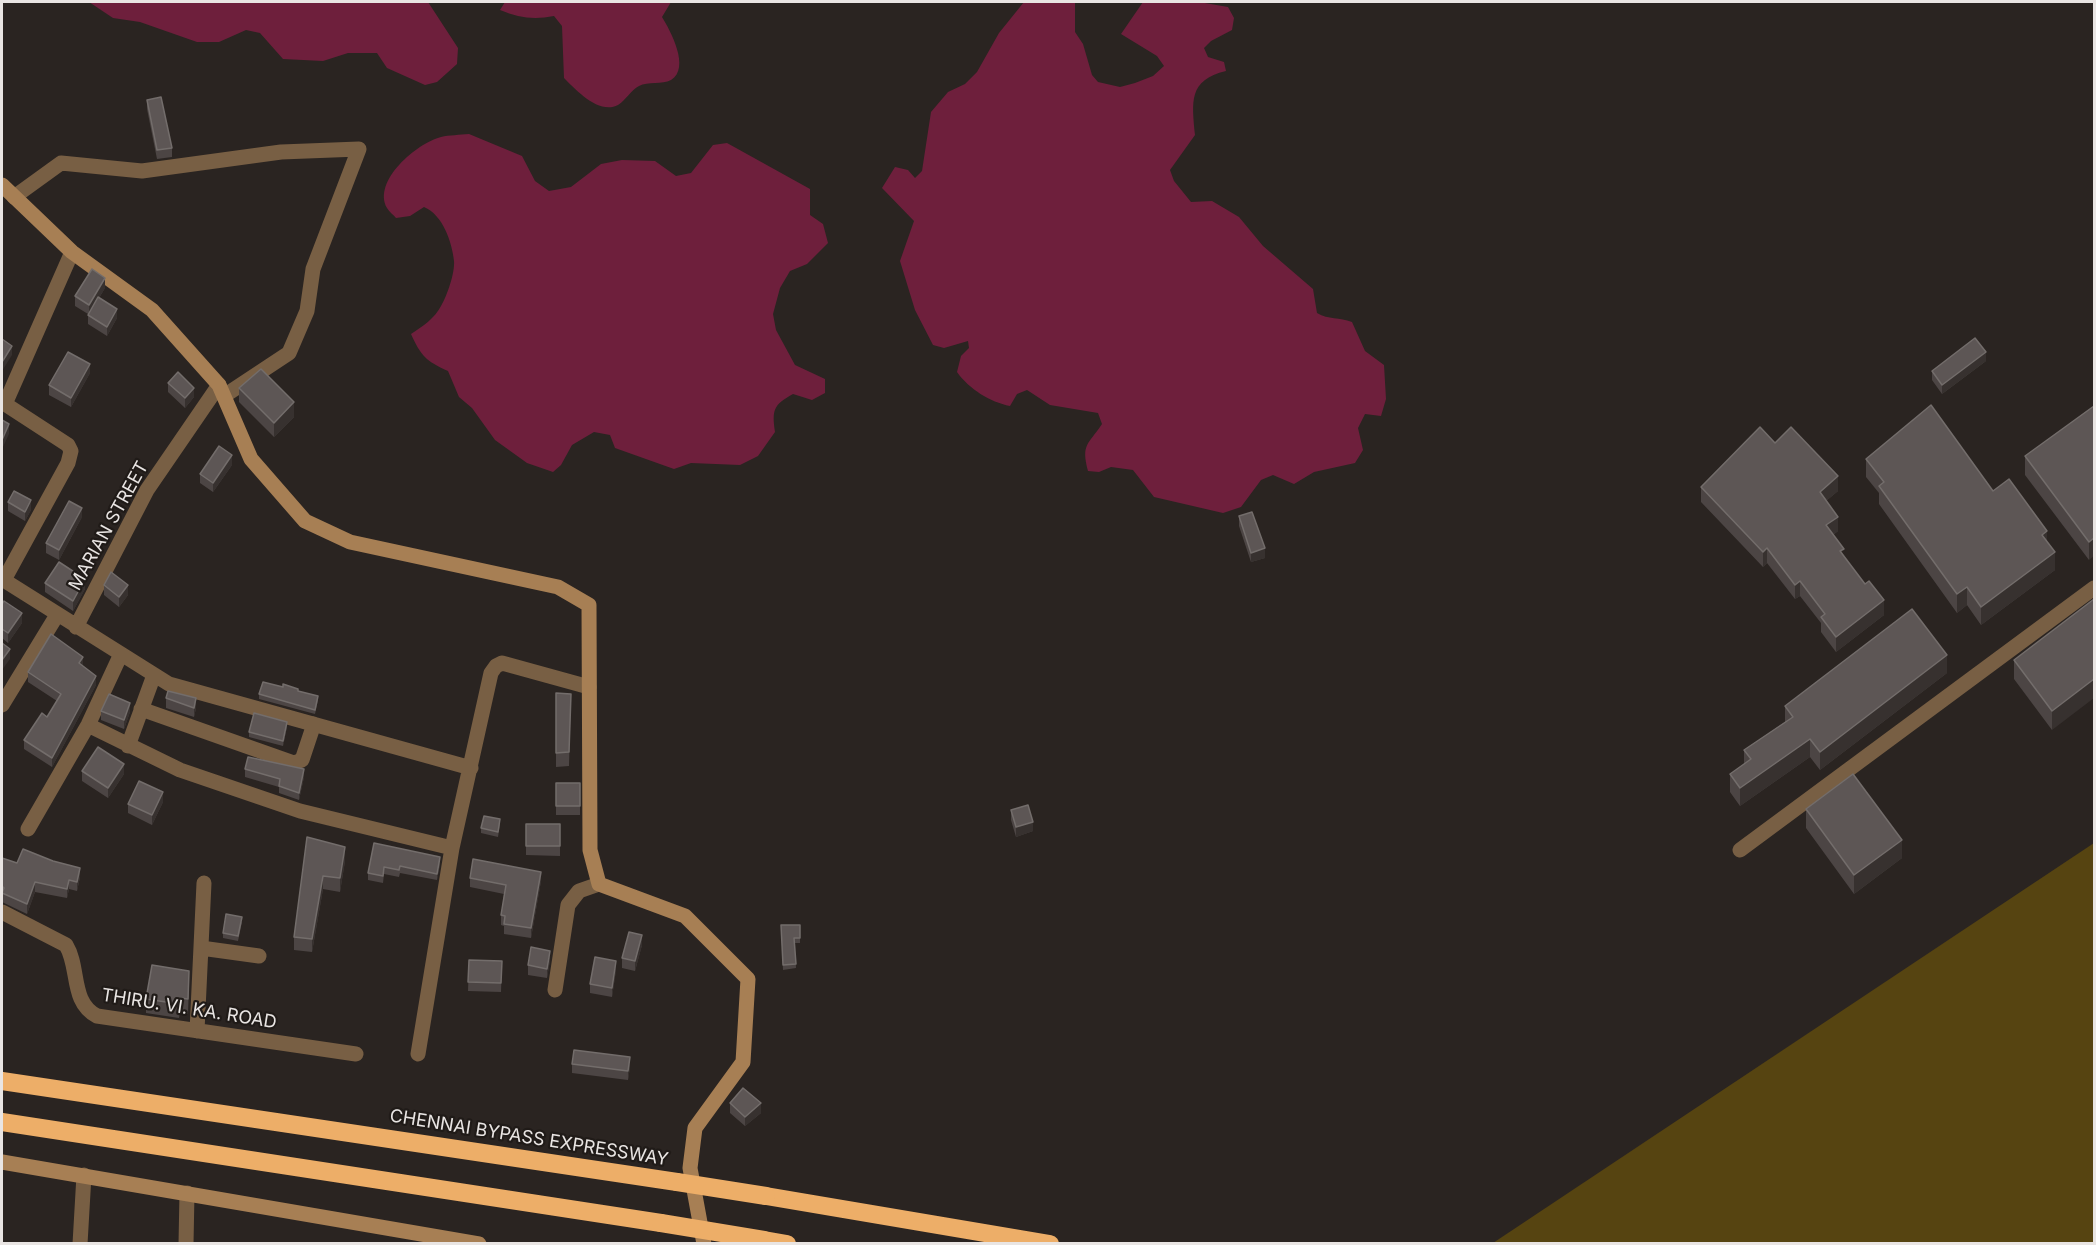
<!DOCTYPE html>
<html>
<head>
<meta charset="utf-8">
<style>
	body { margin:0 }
	#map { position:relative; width:2096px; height:1245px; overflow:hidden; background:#2a2421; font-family:Inter,sans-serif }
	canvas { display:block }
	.frame { position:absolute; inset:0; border:3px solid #e9e5e3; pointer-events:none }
</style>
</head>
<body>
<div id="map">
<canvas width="2096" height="1245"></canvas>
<div class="frame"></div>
</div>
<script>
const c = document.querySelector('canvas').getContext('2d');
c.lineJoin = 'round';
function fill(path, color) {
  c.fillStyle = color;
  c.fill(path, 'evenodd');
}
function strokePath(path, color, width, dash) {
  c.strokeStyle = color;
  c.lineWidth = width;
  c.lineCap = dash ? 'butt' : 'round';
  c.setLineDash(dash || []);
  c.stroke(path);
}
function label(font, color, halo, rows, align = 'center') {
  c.font = font + ' Inter,sans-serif';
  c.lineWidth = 4.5;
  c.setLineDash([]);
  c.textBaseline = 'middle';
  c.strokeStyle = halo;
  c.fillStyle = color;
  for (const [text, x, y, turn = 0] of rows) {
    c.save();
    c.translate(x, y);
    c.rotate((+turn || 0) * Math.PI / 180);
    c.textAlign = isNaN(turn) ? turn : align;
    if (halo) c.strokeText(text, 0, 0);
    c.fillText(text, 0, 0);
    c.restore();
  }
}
fill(new Path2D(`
	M2094 843V1243H1493Z`), '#564411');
fill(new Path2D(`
	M89 2H428L458 48 457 64 437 82 425 85 387 68 377 53H348L323 61 283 59 260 33 246 30 219 42H197L140 22 113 18Z
	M505 2H671L662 17C670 30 691 68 671 80 662 85 648 81 639 86 631 90 626 100 618 105 599 115 576 90 564 78L562 26 554 16C534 20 519 18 500 10Z
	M1024 2H1075V32L1083 44 1092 75 1098 82 1120 87 1135 83 1153 76 1164 66 1157 56 1121 34 1143 2H1199L1228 7 1234 18 1232 30 1211 41 1204 48 1208 57 1224 62 1226 71C1188 80 1192 102 1195 135L1170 170 1174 181 1191 202 1212 201 1239 217 1263 246 1313 289 1317 313C1329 320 1339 317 1352 322L1365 351 1384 365 1386 399 1381 416 1365 414 1358 428 1363 450 1355 463 1314 472 1294 484 1273 475 1261 480 1241 507 1223 513 1154 497 1133 470 1111 467 1099 472 1088 471C1081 444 1088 445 1102 424L1098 413 1050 405 1027 390 1017 394 1010 406C990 402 969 389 957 372L961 356 969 348 968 341 944 348 933 345 915 310 900 261 914 221 882 188 895 167 908 170 915 178 922 171 931 112 948 92 965 84 977 72 999 33Z
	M469 134 522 156 535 181 549 191 571 187 601 164 622 160 655 161 676 176 691 173 713 145 727 143 810 189V215L823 224 828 243 807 264 790 271 780 288 773 314 776 330 795 365 825 379V393L812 400 793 394C773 405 772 410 775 432L758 456 740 465 691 463 674 469 615 448 610 435 594 432 572 445 561 465 553 472 527 463 495 440 472 408 459 397 448 371C426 361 421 356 411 334 422 327 435 318 441 306 447 296 455 273 454 261 452 242 443 215 424 207L410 216 396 218C394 215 389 212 387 208 372 181 417 143 441 137 449 135 460 135 469 134Z`), '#6e1f3c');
strokePath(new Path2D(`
	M14 197 61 163 142 171 281 152 359 149 313 269 307 311 289 353 224 396
	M2 404H5L72 252
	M2 579 169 684 471 768
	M4 580 68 463 71 451 68 445 5 404
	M76 627 147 490 219 385
	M2 705 57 615
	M141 709 294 763 302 760 314 724
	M88 725 180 770 300 811 452 848
	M128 746 154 675
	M28 829 88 725 121 654
	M1740 850 2094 588
	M2 912 66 945C80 968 70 1002 97 1016L356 1054
	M201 948 259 956
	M555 990 568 905 579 891 599 884
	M197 1031 204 883
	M418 1054 452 848 491 673 496 666 502 663 589 687
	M80 1244 84 1175
	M186 1244 187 1193`), '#785f44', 15);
strokePath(new Path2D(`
	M2 185 72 252 152 310 219 385 251 459 305 521 350 542 558 587 589 605 590 850 599 884 685 916 748 979 743 1062 695 1128 690 1168 704 1244
	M2 1162 479 1244`), '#a77f54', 15);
strokePath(new Path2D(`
	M2 1081 677 1182
	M2 1122 661 1223
	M766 1196 1050 1244
	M764 1240 787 1244`), '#edae68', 18);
strokePath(new Path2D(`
	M677 1182 766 1196
	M661 1223 764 1240`), '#edae68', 18);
fill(new Path2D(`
	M147 100 172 148V157L157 159 147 109Z
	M105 288 99 298 117 318 107 336 88 324V314L75 306V296Z
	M1986 361 1942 394 1932 380V371Z
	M90 373 71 407 49 395V385Z
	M168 383 194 397 185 408 168 392Z
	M239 388 294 417 274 437 239 402Z
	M2094 406 2089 560 2025 475V456Z
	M1775 443 1838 491 1826 501 1838 531 1833 535 1844 556 1884 615 1836 652 1821 632V623L1800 596 1795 599 1767 563 1763 567 1701 502V487Z
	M1866 459 1993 491 2047 542 2055 570 1981 625 1967 605 1957 613 1879 504V493L1866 477Z
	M232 465 213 492 200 483V474Z
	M8 502 31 510 25 521 8 511Z
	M1239 516 1265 558 1251 562 1239 526Z
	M82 517 59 560 46 553V543Z
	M45 583 85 589 73 611 45 592Z
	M104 585 128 595 119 607 104 595Z
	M2094 599 2052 730 2014 679V660Z
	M2 604 22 623 8 643 2 638Z
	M83 666 96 685 52 767 24 749V740L47 717 57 701 28 682V672Z
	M1947 673 1820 770 1810 757 1740 806 1730 792V774L1744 764V750L1785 722V706Z
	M298 691 318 700 315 714 259 699V694Z
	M556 693 571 694 569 766 556 767Z
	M166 698 196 708 194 717 166 708Z
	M101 711 130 712 124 729 101 720Z
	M287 727 283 746 249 737V732Z
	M245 769 304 777 299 800 279 793V787L245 777Z
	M82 771 124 774 108 798 82 781Z
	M556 783H580V815H556Z
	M163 802 152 825 128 813V804Z
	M1806 809 1902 858 1854 894 1806 828Z
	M1011 810 1033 831 1016 837 1011 820Z
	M500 824 498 837 481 833V828Z
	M526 824H560V856L526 855Z
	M307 837 345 861 340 892 323 889 312 952 294 950V937Z
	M374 843 440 864 437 880 400 873 399 877 384 874 383 883 368 880V873Z
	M2 858 17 863 80 877 77 891 69 889 67 898 35 892 27 914 2 902Z
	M470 878 541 881 531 938 504 934V926L501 925V915L504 894 470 887Z
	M242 922 238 941 223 938V933Z
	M781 925H800V943H795L796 968 783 970Z
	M642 945 635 971 622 968V958Z
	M469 960 502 961 501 992 468 991Z
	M550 960 547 978 528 975V965Z
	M616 970 612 997 590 993V984Z
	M189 985 188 1014 180 1012 179 1018 146 1013V999Z
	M572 1064 630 1067 628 1080 572 1073Z
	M730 1103 761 1113 745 1126 730 1113Z`), '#4c4544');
fill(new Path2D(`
	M105 278V288L89 314V305Z
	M117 309V318L107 336V327Z
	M12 346V355L2 371V362Z
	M1986 352V361L1942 394V385Z
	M90 364V373L71 407V398Z
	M194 388V397L185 408V398Z
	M294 402V417L274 437V423Z
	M9 424V434L2 449V440Z
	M232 455V465L213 492V483Z
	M1838 476V491L1820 506V492Z
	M31 500V510L25 521V512Z
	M82 508V517L59 560V550Z
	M1838 517V531L1826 540V525Z
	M2047 531V549L2042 535Z
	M2094 538V556L2089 560V542Z
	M1265 548V558L1251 562V553Z
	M1767 548V563L1763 567V552Z
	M2055 552V570L1981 625V607Z
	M85 579V589L73 611V601Z
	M1800 581V596L1795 599V585Z
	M128 585V595L119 607V597Z
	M1967 587V605L1957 613V594Z
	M1884 600V615L1836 652V637Z
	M22 613V623L8 643V633Z
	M10 649V659L2 670V660Z
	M1947 655V673L1820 770V752Z
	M83 657V666L79 663Z
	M96 676V685L52 767V758Z
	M2094 679V698L2052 730V711Z
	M196 698V708L194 717V708Z
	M130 703V712L124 729V720Z
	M287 722V727L283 746V741Z
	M1810 739V757L1740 806V788Z
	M124 764V774L108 798V788Z
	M304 769V777L299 800V793Z
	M163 792V802L152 825V815Z
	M1033 822V831L1016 837V827Z
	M1902 840V858L1854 894V875Z
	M345 847V861L340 892V878Z
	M440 857V864L437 880V874Z
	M80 868V877L77 891V882Z
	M541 872V881L531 938V928Z
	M323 876V889L312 952V939Z
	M69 880V889L67 898V889Z
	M35 882V892L27 914V904Z
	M642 935V945L635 971V961Z
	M550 951V960L547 978V969Z
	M616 961V970L612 997V988Z
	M630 1057V1067L628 1080V1071Z
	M761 1103V1113L745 1126V1117Z`), '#37312f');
const building = new Path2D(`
	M161 97 172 148 157 150 147 100Z
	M92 269 105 278 89 305 75 296Z
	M98 297 117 309 107 327 88 315Z
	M1975 338 1986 352 1942 385 1932 371Z
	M2 339 12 346 2 362Z
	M68 352 90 364 71 398 49 385Z
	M261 369 294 402 274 423 239 388Z
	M178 372 194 388 185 398 168 383Z
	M1931 405 1993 491 2009 479 2047 531 2042 535 2055 552 1981 607 1967 587 1957 594 1879 486 1884 482 1866 459Z
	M2094 406V538L2089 542 2025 456Z
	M2 420 9 424 2 440Z
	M1760 427 1775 443 1791 427 1838 476 1820 492 1838 517 1826 525 1844 549 1840 551 1865 584 1869 581 1884 600 1836 637 1821 617 1825 614 1800 581 1795 585 1767 548 1763 552 1701 487Z
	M219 446 232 455 213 483 200 474Z
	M14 491 31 500 25 512 8 502Z
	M69 501 82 508 59 550 46 543Z
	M1252 512 1265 548 1251 553 1239 516Z
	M59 562 85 579 73 601 45 583Z
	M111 572 128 585 119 597 104 585Z
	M2094 599V679L2052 711 2014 660Z
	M4 601 22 613 8 633 2 629V604Z
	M1912 609 1947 655 1820 752 1810 739 1740 788 1730 774 1751 759 1744 750 1793 717 1785 706Z
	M51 634 83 657 79 663 96 676 52 758 24 740 42 713 47 717 61 694 28 672Z
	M2 643 10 649 2 660Z
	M263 682 283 687V684L298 689V691L318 696 315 710 259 694Z
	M168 691 196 698 194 708 166 698Z
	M556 693 571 694 569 752 556 753Z
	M109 694 130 703 124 720 101 711Z
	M254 713 287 722 283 741 249 732Z
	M98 747 124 764 108 788 82 771Z
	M248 757 304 769 299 793 279 786 280 779 245 769Z
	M1853 774 1902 840 1854 875 1806 809Z
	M139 781 163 792 152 815 128 804Z
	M556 783H580V806H556Z
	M1028 805 1033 822 1016 827 1011 810Z
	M484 816 500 819 498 832 481 828Z
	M526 824H560V846H526Z
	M307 837 345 847 340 878 323 876 312 939 294 937Z
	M374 843 440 857 437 874 400 866 399 870 384 867 383 876 368 873Z
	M23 849 53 861 80 868 77 882 69 880 67 889 35 882 27 904 2 893 4 888 2 886V858L17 863Z
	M473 859 541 872 531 928 504 924 505 916 501 915 506 885 470 878Z
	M226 914 242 917 238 936 223 933Z
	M781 925H800V938H794L796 964 783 965Z
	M629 932 642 935 635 961 622 958Z
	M531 947 550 951 547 969 528 965Z
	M595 957 616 961 612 988 590 984Z
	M469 960 502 961 501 983 468 982Z
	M152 965 189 971 188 999 180 998 179 1004 146 999Z
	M574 1050 630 1057 628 1071 572 1064Z
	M743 1088 761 1103 745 1117 730 1103Z`);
fill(building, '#5d5655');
strokePath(building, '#736d6b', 1.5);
label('18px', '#e9e5e3', '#201b18', [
	["MARIAN STREET",109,526,-61],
	["THIRU. VI. KA. ROAD",189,1009,9],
	["CHENNAI BYPASS EXPRESSWAY",529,1138,9]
]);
</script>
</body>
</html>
